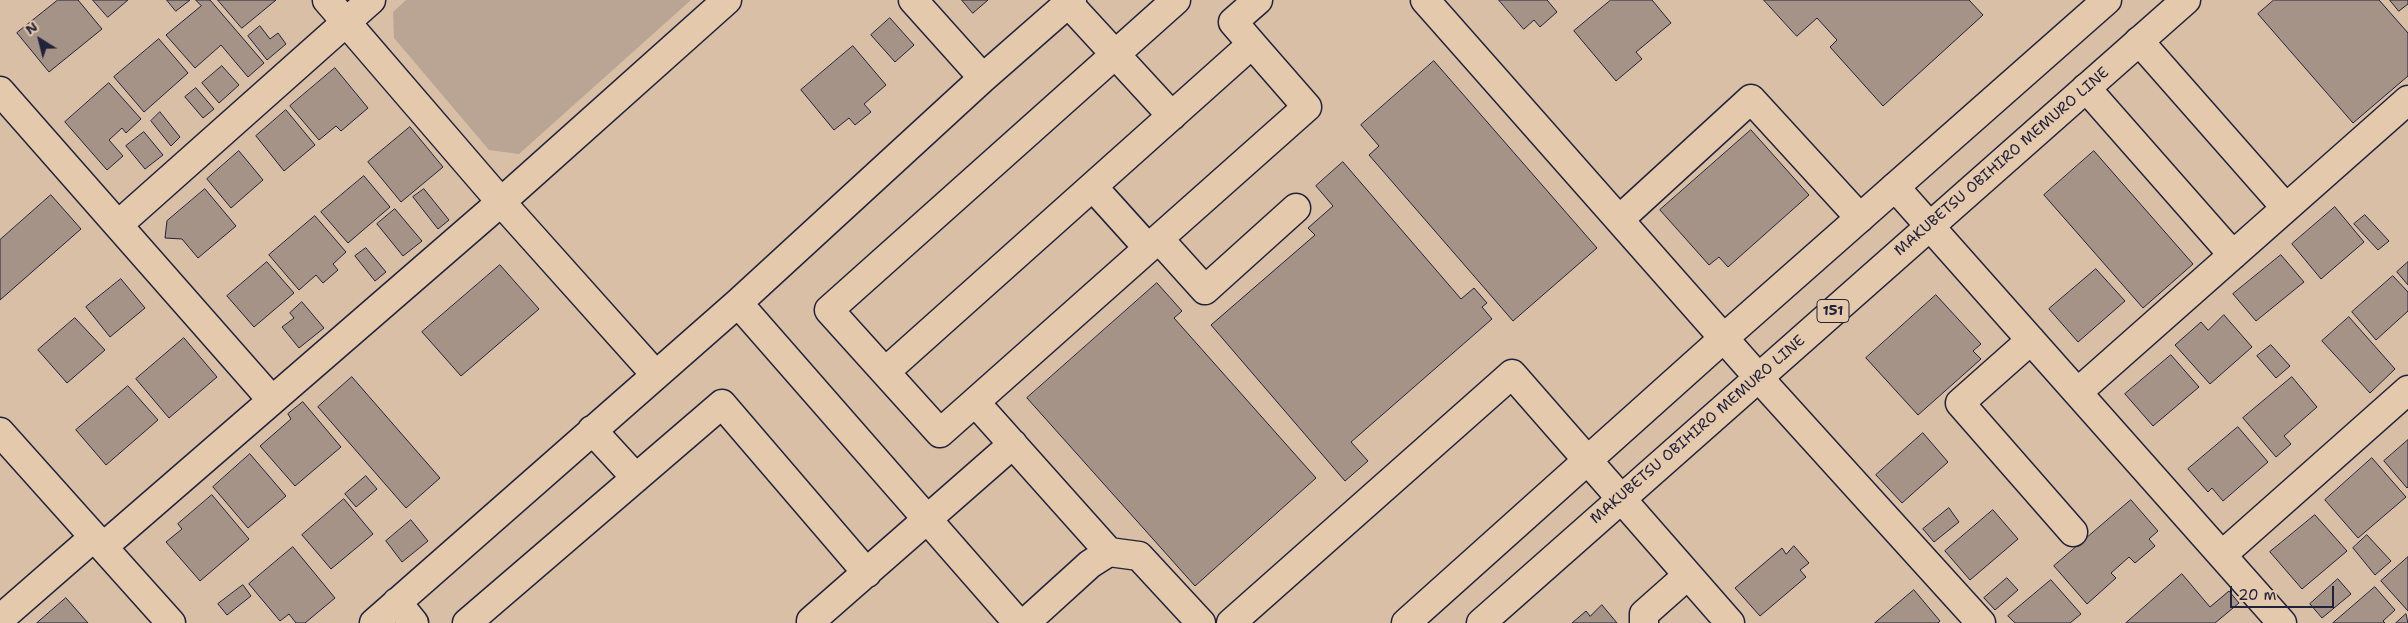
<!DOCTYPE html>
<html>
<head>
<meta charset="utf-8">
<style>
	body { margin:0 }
	#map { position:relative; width:2408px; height:623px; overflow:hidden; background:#d8bfa5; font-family:"Shantell Sans",sans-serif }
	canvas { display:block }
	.north { position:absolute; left:15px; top:15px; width:50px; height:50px; -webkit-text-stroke:4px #e4c9ac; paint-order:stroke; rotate:324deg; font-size:14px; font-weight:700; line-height:20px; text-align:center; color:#22223b }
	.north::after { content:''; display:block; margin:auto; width:18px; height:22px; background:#22223b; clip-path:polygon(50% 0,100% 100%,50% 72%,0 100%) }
	.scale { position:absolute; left:2230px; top:586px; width:104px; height:22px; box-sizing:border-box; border:2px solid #22223b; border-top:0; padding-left:6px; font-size:15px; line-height:18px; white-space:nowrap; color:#22223b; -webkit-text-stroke:4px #e4c9ac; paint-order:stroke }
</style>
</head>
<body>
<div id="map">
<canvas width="2408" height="623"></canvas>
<div class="north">N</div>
<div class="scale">20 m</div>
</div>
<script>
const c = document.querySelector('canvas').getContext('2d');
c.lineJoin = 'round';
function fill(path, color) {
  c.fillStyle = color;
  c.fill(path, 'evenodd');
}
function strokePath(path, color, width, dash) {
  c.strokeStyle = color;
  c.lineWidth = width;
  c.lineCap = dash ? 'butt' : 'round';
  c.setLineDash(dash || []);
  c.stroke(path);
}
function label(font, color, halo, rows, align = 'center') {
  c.font = font + ' "Shantell Sans",sans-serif';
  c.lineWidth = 4.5;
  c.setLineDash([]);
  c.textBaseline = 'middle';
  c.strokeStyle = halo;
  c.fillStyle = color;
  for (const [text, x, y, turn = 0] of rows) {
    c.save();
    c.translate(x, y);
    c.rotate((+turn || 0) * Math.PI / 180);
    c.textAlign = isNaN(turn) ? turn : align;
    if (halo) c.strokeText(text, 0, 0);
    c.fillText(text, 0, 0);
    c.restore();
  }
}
fill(new Path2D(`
	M406 0H691L519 154 489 150 394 38 393 12Z`), '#baa594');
const building = new Path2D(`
	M58 0H78L102 29 49 72 17 33Z
	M93 0H128L108 17Z
	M167 0H190L176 11Z
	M196 0H210L264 63 248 77 221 45 195 68 166 35 201 6Z
	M218 0H276L242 28Z
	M962 0H988L973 13Z
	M1499 0H1547L1557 12 1540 27 1534 20 1524 29Z
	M1611 0H1652L1671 23 1636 52 1642 59 1616 81 1574 31Z
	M1764 0H1969L1983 15 1883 106 1830 47 1837 40 1817 18 1797 36Z
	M2274 0H2379L2408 33V76L2353 123 2258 14Z
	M2390 0H2408V4L2399 11Z
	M890 18 914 45 895 62 871 35Z
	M260 26 270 39 278 33 286 44 267 60 248 36Z
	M159 39 188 73 144 112 114 77Z
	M853 46 886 85 864 104 871 112 855 125 849 118 834 130 801 90Z
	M1434 61 1597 248 1513 321 1369 155 1379 146 1361 125Z
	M222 66 239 85 219 103 202 83Z
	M335 68 368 108 341 131 336 126 319 140 290 106Z
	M109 83 141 119 126 133 122 128 109 140 123 156 107 170 65 122Z
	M196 88 214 109 203 118 185 97Z
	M286 110 315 145 284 171 256 136Z
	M160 112 180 137 171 146 151 121Z
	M410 127 443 167 401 202 368 162Z
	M1751 130 1809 195 1728 267 1719 257 1709 265 1660 210Z
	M144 132 163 155 145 169 126 146Z
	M239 151 263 180 231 208 207 179Z
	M2094 151 2193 264 2143 308 2044 195Z
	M1343 162 1461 299 1474 288 1487 303 1482 307 1492 319 1351 442 1368 461 1345 481 1211 325 1315 235 1308 228 1333 206 1316 186Z
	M364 176 390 207 348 243 321 212Z
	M205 189 236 226 198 258 182 239 165 238 167 221Z
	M424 189 449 220 438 229 413 197Z
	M51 195 81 229 0 300V240Z
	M2335 207 2364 242 2321 279 2292 244Z
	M395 209 422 241 403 256 377 224Z
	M2365 215 2389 241 2378 250 2354 224Z
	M315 216 346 252 333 264 338 270 323 283 316 275 299 290 269 255Z
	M366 248 386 272 375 281 355 256Z
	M2281 255 2304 282 2256 321 2233 294Z
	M267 262 294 293 254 327 227 296Z
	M2408 262V285L2397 272Z
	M500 265 539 309 461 376 422 332Z
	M2096 269 2125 301 2078 342 2049 309Z
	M2393 276 2408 292V311L2376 340 2352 312Z
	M121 279 145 308 110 337 86 307Z
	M1157 283 1182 311 1174 318 1316 478 1195 586 1027 398Z
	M1936 295 1981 344 1973 351 1981 359 1918 415 1866 358Z
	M302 302 324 328 299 348 282 327 294 318 290 313Z
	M2224 315 2252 347 2210 384 2175 345 2201 322 2208 330Z
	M2349 317 2395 369 2370 393 2322 341Z
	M75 318 105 350 67 383 38 350Z
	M184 338 217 377 169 418 136 379Z
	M2271 345 2290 366 2276 378 2257 356Z
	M2171 355 2199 387 2153 426 2125 394Z
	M352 377 440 478 406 508 318 407Z
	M2292 377 2317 407 2284 436 2291 444 2276 457 2243 418Z
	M128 386 158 420 106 465 76 430Z
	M303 402 341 447 295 486 260 446 291 419 288 414Z
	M2238 427 2268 462 2223 501 2212 488 2208 492 2188 469Z
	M1923 433 1948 462 1902 503 1876 475Z
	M2408 440V487L2407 488 2384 461Z
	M250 454 286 496 248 528 213 487Z
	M2372 458 2406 497 2358 538 2325 500Z
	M366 476 377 489 356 507 345 494Z
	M212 495 249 539 200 581 166 542 182 529 178 524Z
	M344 499 373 534 331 569 302 535Z
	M2131 500 2158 531 2149 539 2155 546 2135 563 2129 557 2111 573 2116 578 2087 604 2054 566Z
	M1949 508 1959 522 1934 542 1923 529Z
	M1993 510 2018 539 1970 580 1945 551Z
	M2315 515 2347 551 2302 589 2270 552Z
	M411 520 428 541 402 562 386 541Z
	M2367 535 2391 561 2375 575 2353 548Z
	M1794 546 1809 563 1800 570 1806 577 1760 616 1735 588 1782 548 1786 554Z
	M293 547 335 598 305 623H296L289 614 280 621 249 584Z
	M2408 557V611L2381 581Z
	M2182 574 2210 607 2229 591 2239 603 2215 623H2126Z
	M2007 578 2018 590 1995 610 1984 598Z
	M2338 579 2351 594 2322 618 2310 604Z
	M2051 580 2081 614 2070 623H2015L2008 616Z
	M243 585 251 596 227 615 218 604Z
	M2375 587 2395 610 2383 621 2385 623H2333Z
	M1914 590 1940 621 1938 623H1875Z
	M66 598 88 623H37Z
	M1602 605 1617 623H1572L1586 611 1590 616Z
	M2406 614 2408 623H2396Z`);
fill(building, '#a69387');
strokePath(building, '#22223b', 1);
const minor = new Path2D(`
	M327 0 501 202 655 374
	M913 0 983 78
	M1425 0 1758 377 1981 623
	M1068 3 1172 116
	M2139 41 2286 208
	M2086 88 2233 255
	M0 91 271 399
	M1093 187 1148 248
	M1895 187 2282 623
	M1620 219 1751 99 1860 218
	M118 225 371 0
	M1159 239 1205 290 1296 208
	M738 303 1018 623
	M2031 340 1960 403 2073 532
	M885 372 1252 44 1233 22 1258 0
	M2078 392 2408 100
	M975 402 940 433 829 310 1176 0
	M592 430 636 478
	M0 432 171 623
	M103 547 501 202 727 0
	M1109 552 975 402 1307 107 1252 44
	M2222 555 2408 390
	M397 602 414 623
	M0 619 94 537
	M811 621 1013 444
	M374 623 738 303 983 78 1072 0
	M467 623 722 404 867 573
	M1025 623 1090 564 1109 552 1139 556 1201 623
	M1231 623 1512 374 1730 623
	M1644 623V614L1688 575`);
const major = new Path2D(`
	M1406 623 1725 337 2107 0
	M1481 623 2186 0`);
strokePath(minor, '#22223b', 31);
strokePath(major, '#22223b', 31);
strokePath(minor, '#e4c9ac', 28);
strokePath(major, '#e4c9ac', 28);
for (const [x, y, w] of [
	[1833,311,32]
]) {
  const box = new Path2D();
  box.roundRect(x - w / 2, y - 11.5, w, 23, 4);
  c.fillStyle = '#e4c9ac';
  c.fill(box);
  strokePath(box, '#22223b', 1);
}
label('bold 14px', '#22223b', null, [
	["151",1833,311]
]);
label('15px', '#22223b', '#e4c9ac', [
	["MAKUBETSU OBIHIRO MEMURO LINE",2002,162,-41],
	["MAKUBETSU OBIHIRO MEMURO LINE",1698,430,-41]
]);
</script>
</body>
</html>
